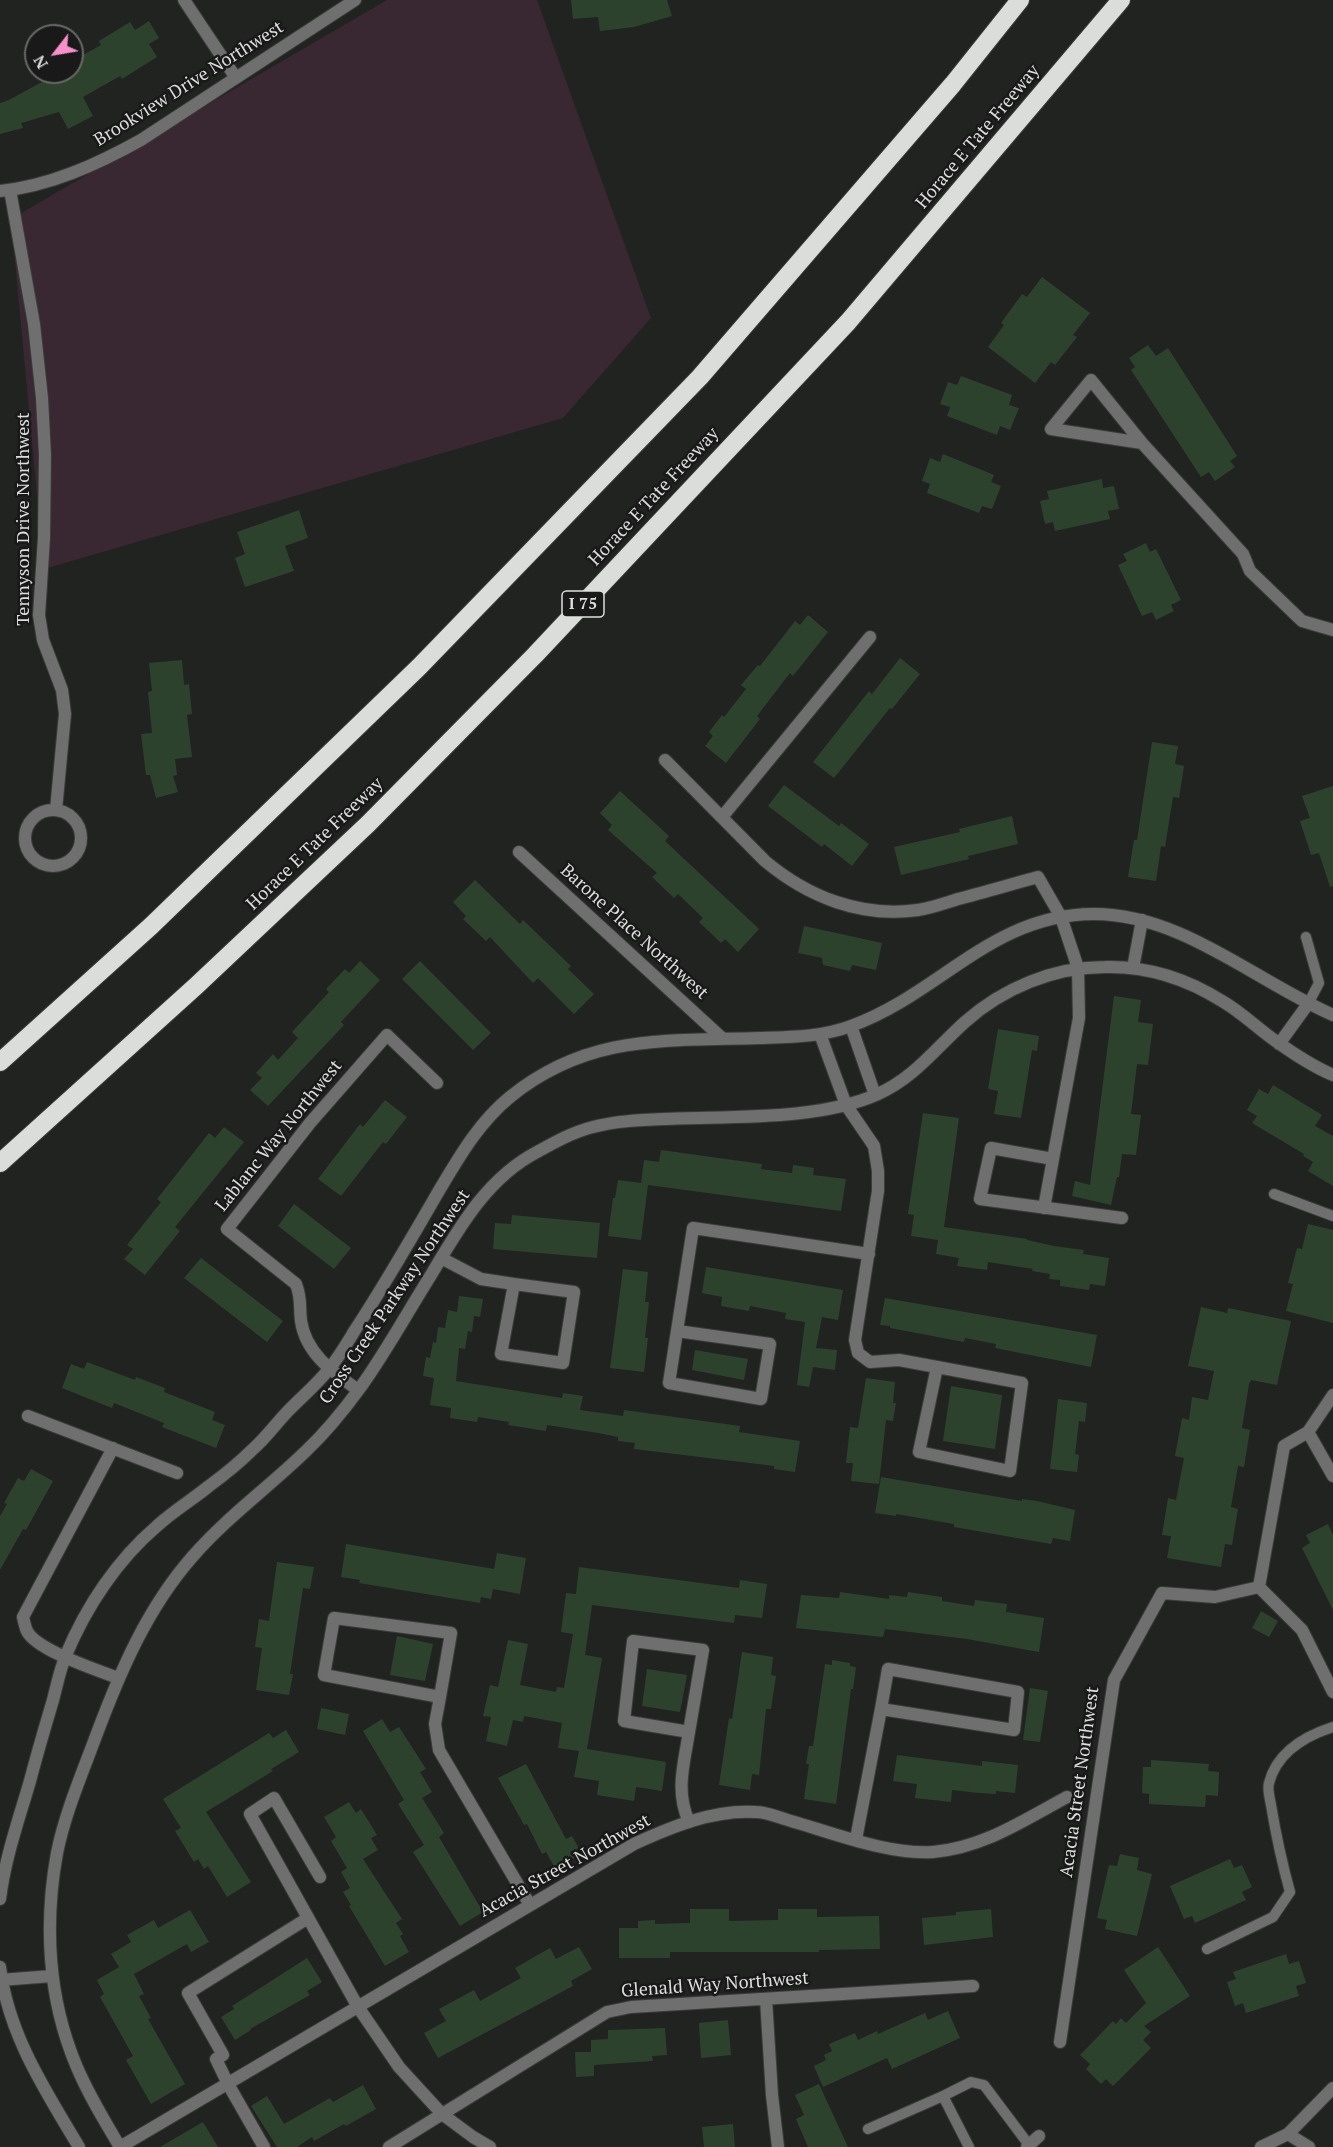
<!DOCTYPE html>
<html>
<head>
<meta charset="utf-8">
<style>
	body { margin:0 }
	#map { position:relative; width:1333px; height:2147px; overflow:hidden; background:#212321; font-family:"PT Serif",serif }
	canvas { display:block }
	.north { position:absolute; left:24px; top:24px; width:60px; height:60px; box-sizing:border-box; background:#181918; border:2px solid #676867; border-radius:50%; rotate:239deg; font-size:16px; font-weight:700; line-height:24px; text-align:center; color:#dddfdd }
	.north::after { content:''; display:block; margin:auto; width:21px; height:27px; background:#f890cc; clip-path:polygon(50% 0,100% 100%,50% 72%,0 100%) }
</style>
</head>
<body>
<div id="map">
<canvas width="1333" height="2147"></canvas>
<div class="north">N</div>
</div>
<script>
const c = document.querySelector('canvas').getContext('2d');
c.lineJoin = 'round';
function fill(path, color) {
  c.fillStyle = color;
  c.fill(path, 'evenodd');
}
function strokePath(path, color, width, dash) {
  c.strokeStyle = color;
  c.lineWidth = width;
  c.lineCap = dash ? 'butt' : 'round';
  c.setLineDash(dash || []);
  c.stroke(path);
}
function label(font, color, halo, rows, align = 'center') {
  c.font = font + ' "PT Serif",serif';
  c.lineWidth = 5;
  c.setLineDash([]);
  c.textBaseline = 'middle';
  c.strokeStyle = halo;
  c.fillStyle = color;
  for (const [text, x, y, turn = 0] of rows) {
    c.save();
    c.translate(x, y);
    c.rotate((+turn || 0) * Math.PI / 180);
    c.textAlign = isNaN(turn) ? turn : align;
    if (halo) c.strokeText(text, 0, 0);
    c.fillText(text, 0, 0);
    c.restore();
  }
}
fill(new Path2D(`
	M387 0H537L651 318 563 418 44 569 11 219Z`), '#392731');
fill(new Path2D(`
	M571 0H667L672 16 634 27 600 31 598 17 573 19Z
	M149 21 159 38 149 44 157 57 122 79 120 76 83 97 93 116 68 129 59 112 21 123 23 128 0 134V103L9 100 60 72H72V61L101 45 99 41 130 22 135 30Z
	M1042 277 1090 313 1073 335 1077 337 1055 365 1051 362 1035 383 988 347 1004 325 1001 323 1022 294 1027 297Z
	M1148 345 1156 356 1168 348 1237 456 1230 461 1235 467 1215 481 1209 472 1201 477 1131 370 1135 367 1129 358Z
	M961 376 1012 395 1009 405 1019 408 1010 430 1000 426 997 435 947 416 950 407 940 404 948 382 957 385Z
	M943 454 994 475 991 482 1001 486 992 509 982 506 979 513 927 493 930 484 922 481 930 458 940 462Z
	M1102 479 1103 488 1114 486 1119 509 1108 511 1110 519 1055 531 1053 522 1045 524 1040 501 1049 499 1047 491Z
	M299 510 308 538 285 546 294 571 245 587 235 558 245 554 237 532Z
	M1146 543 1150 552 1156 549 1181 600 1171 605 1174 611 1156 620 1152 612 1142 616 1118 565 1127 561 1123 554Z
	M808 615 828 632 793 676 790 673 757 716 760 719 726 763 705 746 713 736 709 732 722 715 724 717 746 689 741 685 758 665 760 666 795 621 800 625Z
	M900 658 920 674 892 709 890 708 834 778 813 762 869 691 872 694Z
	M182 660 184 685 189 684 192 714 187 715 192 757 175 759 177 775 173 776 178 792 156 798 150 775H146L141 734 152 733 148 692 152 691 149 663Z
	M1152 742 1178 746 1175 764 1184 766 1179 798 1173 797 1165 847 1161 846 1156 881 1128 877 1134 840H1137Z
	M784 785 839 826 841 823 869 844 852 866 824 844 822 847 768 806Z
	M1333 786V886L1330 887 1319 853 1311 855 1300 821 1310 818 1302 796Z
	M620 791 669 836 665 841 759 929 738 952 725 939 721 943 699 922 703 918 678 894 674 898 652 877 657 873 608 830 612 825 600 813Z
	M1012 816 1018 844 968 856 969 859 901 875 894 847 960 832 959 829Z
	M475 880 520 924 523 920 571 966 568 969 594 994 574 1014 538 978 533 983 490 937 486 941 463 919 466 916 453 902Z
	M804 926 882 943 876 970 852 965 850 971 823 965 822 958 798 953Z
	M360 961 380 980 341 1022 344 1025 268 1106 250 1090 262 1078 256 1073 273 1054 278 1060 298 1038 292 1032 329 992 326 989 345 969 349 973Z
	M420 961 491 1033 473 1050 402 979Z
	M1114 996 1141 1000 1138 1022 1153 1024 1148 1065 1137 1064 1131 1114 1141 1115 1136 1155 1122 1154 1119 1177H1117L1111 1205 1072 1196 1075 1181 1090 1185Z
	M998 1029 1039 1036 1037 1051 1032 1050 1021 1118 994 1114 998 1091 988 1089Z
	M1273 1085 1322 1115 1315 1126 1333 1136V1186L1308 1171 1313 1162 1303 1156 1304 1154 1252 1123 1257 1116 1247 1110 1259 1089 1268 1094Z
	M385 1100 407 1117 386 1144 383 1142 341 1196 318 1179 360 1124 363 1127Z
	M923 1113 959 1118 944 1227 1027 1239V1240L1054 1246 1084 1250 1083 1254 1109 1258 1105 1286 1090 1284 1089 1290 1060 1286V1280L1049 1279 1050 1274 1032 1271 1033 1269 988 1262 987 1270 957 1266 959 1258 936 1254 938 1240 911 1236 914 1215 908 1214Z
	M224 1127 244 1142 175 1227 180 1231 145 1275 124 1259 133 1249 127 1245 161 1202 157 1199 209 1133 215 1138Z
	M661 1150 762 1164 761 1169 792 1173 793 1165 814 1168 813 1175 846 1179 841 1211 648 1185 641 1240 608 1236 613 1198H615L618 1180 641 1183 644 1160 659 1162Z
	M294 1204 351 1248 334 1269 278 1226Z
	M512 1215 600 1223 597 1258 493 1249 495 1223 511 1224Z
	M1308 1224 1333 1230V1323L1286 1311 1293 1284 1288 1283 1297 1248 1302 1249Z
	M201 1258 283 1321 267 1342 184 1278Z
	M706 1267 843 1290 838 1320 822 1317 816 1348 837 1350 835 1370 813 1367 809 1387 797 1385 805 1322 785 1319 786 1313 750 1306 749 1311 721 1306 722 1297 702 1293Z
	M623 1269 648 1272 645 1302H649L645 1338H648L644 1372 610 1368Z
	M459 1296 483 1299 480 1317 474 1316 472 1332 468 1331 465 1349 459 1348 456 1381 562 1398 563 1393 583 1396 580 1410 623 1416 624 1410 740 1426 739 1432 800 1441 795 1472 774 1469V1466L634 1449 635 1443 618 1441V1437L598 1433 547 1425 546 1431 508 1425 509 1422 478 1417 477 1422 450 1418 451 1408 430 1405 434 1378 423 1376 426 1357 430 1358 433 1342 436 1343 438 1327 445 1328 448 1310 457 1312Z
	M885 1298 1097 1335 1091 1367 995 1348 996 1344 965 1338 964 1342 890 1328V1326L880 1325Z
	M1201 1307 1227 1313 1228 1308 1291 1321 1277 1385 1251 1380 1249 1384 1242 1428 1250 1430 1244 1467 1238 1466 1231 1507 1238 1509 1232 1545 1225 1544 1221 1567 1167 1558 1171 1536 1162 1535 1168 1498 1176 1500 1184 1458 1175 1456 1182 1418 1189 1420 1192 1397 1208 1400 1214 1371 1188 1366Z
	M695 1350 748 1359 744 1380 692 1370Z
	M87 1362 135 1380 136 1377 165 1388 164 1392 215 1412 212 1420 225 1425 216 1448 162 1427 164 1423 114 1403 112 1408 62 1388 71 1364 84 1369Z
	M866 1378 895 1382 893 1403H896L893 1421 886 1420 879 1484 851 1481 853 1463H846L850 1427 858 1428Z
	M951 1386 1002 1395 995 1449 943 1441Z
	M1058 1399 1087 1403 1085 1422 1079 1421 1075 1454 1079 1455 1077 1472 1050 1469Z
	M31 1469 53 1481 26 1530 23 1529 0 1570V1516L7 1504 4 1503 18 1478 24 1481Z
	M881 1477 1022 1501V1499L1037 1501 1075 1510 1070 1541 1053 1538 1051 1544 954 1527V1524L896 1514V1516L875 1513Z
	M1328 1524 1333 1535V1610L1302 1548 1310 1543 1306 1535Z
	M346 1544 494 1569 497 1553 526 1558 520 1594 493 1589 491 1599 481 1597 480 1603 359 1583 360 1580 341 1577Z
	M277 1562 314 1567 310 1589 303 1588 290 1674H293L289 1695 256 1690 262 1648 255 1647 259 1619 269 1621Z
	M579 1567 739 1588 740 1580 767 1584 762 1618 735 1615 734 1623 592 1605 585 1655 602 1658 587 1749 666 1762 662 1791 636 1787 634 1801 597 1795 599 1781 574 1777 579 1751 558 1748 562 1723 524 1716 523 1722 513 1720 507 1746 486 1741 491 1717 483 1716 490 1685 498 1687 508 1640 528 1644 520 1685 556 1692 557 1687 564 1688 573 1634 561 1632 566 1593 576 1594Z
	M840 1592 889 1599V1595L907 1597 908 1592 942 1597V1601L974 1606 975 1600 1007 1604 1006 1612 1044 1618 1039 1652 967 1639 885 1629 883 1637 796 1628 801 1595 839 1598Z
	M1261 1611 1278 1621 1269 1637 1252 1628Z
	M397 1636 433 1644 425 1681 390 1675Z
	M742 1652 773 1657 771 1675 776 1676 771 1709H766L759 1775 752 1774 750 1790 719 1785 729 1718 732 1719Z
	M832 1660 850 1663V1666L856 1667 853 1689H851L836 1804 804 1799 809 1764H806L809 1746H813L825 1664 832 1665Z
	M647 1669 687 1675 680 1712 642 1706Z
	M1030 1688 1048 1691 1040 1742 1023 1740Z
	M321 1708 349 1714 345 1735 317 1729Z
	M382 1719 390 1732 399 1727 426 1769 420 1772 432 1792 422 1798 444 1833 439 1837 483 1912 460 1926 413 1852 424 1845 398 1804 404 1800 363 1731Z
	M286 1730 299 1752 271 1769 273 1771 206 1812 251 1882 227 1897 208 1866 204 1869 198 1859 194 1862 175 1831 181 1828 163 1799 269 1733 273 1738Z
	M897 1755 982 1766V1761L1018 1765 1015 1793 996 1791V1794L979 1793 952 1790 951 1802 915 1798 917 1784 893 1781Z
	M1151 1760 1209 1764 1208 1771 1219 1772 1218 1796 1206 1795 1205 1807 1149 1804V1794L1142 1793 1143 1767H1151Z
	M526 1764 566 1839 572 1836 582 1854 555 1868 546 1852 542 1854 527 1824 524 1825 498 1778Z
	M349 1802 356 1813 361 1809 377 1835 371 1838 378 1850 363 1859 402 1919 396 1923 403 1934 400 1936 409 1952 385 1966 349 1906 351 1905 343 1892 350 1888 341 1872 347 1868 331 1841 336 1837 324 1817Z
	M1120 1854 1139 1858 1137 1870 1152 1874 1137 1936 1105 1929 1107 1920 1097 1918 1109 1865 1117 1866Z
	M1230 1859 1234 1868 1242 1865 1252 1887 1242 1892 1246 1900 1195 1923 1192 1916 1184 1919 1170 1886Z
	M690 1909H729V1921L778 1920V1909H817V1917L879 1916 880 1949 819 1950V1952H670V1958H619V1928H638V1921L655 1920V1924L690 1923Z
	M991 1909 993 1937 924 1945 922 1918 956 1915V1912Z
	M190 1910 209 1942 191 1952 187 1944 134 1974 144 1994 139 1996 151 2018 148 2019 185 2084 151 2104 126 2060 133 2056 100 1997 104 1994 97 1980 119 1967 111 1954 131 1942 127 1935 154 1920 158 1928Z
	M579 1947 592 1969 571 1981 573 1986 438 2058 424 2033 446 2021 439 2009 474 1990 480 2001 521 1978 515 1968 550 1948 556 1959Z
	M1158 1947 1190 1996 1144 2026 1151 2032 1143 2040 1151 2048 1113 2086 1106 2079 1101 2084 1086 2069 1090 2064 1080 2055 1113 2021 1116 2024 1121 2018 1126 2023 1146 2003 1124 1970Z
	M1286 1954 1289 1964 1299 1961 1306 1983 1296 1986 1299 1996 1246 2013 1243 2003 1235 2006 1227 1982 1236 1979 1233 1972Z
	M307 1958 322 1982 307 1991 310 1995 250 2029 251 2030 235 2040 221 2017 234 2009 232 2006Z
	M948 2011 960 2038 892 2069 887 2058 823 2087 814 2066 826 2060 824 2055 832 2051 829 2044 855 2033 858 2040 877 2031 878 2034 925 2013 928 2020Z
	M728 2020 731 2055 701 2058 699 2023Z
	M665 2028 667 2055 652 2056 653 2061 594 2065V2076L576 2077 575 2052H591V2040L608 2039V2030Z
	M819 2084 848 2147H808L796 2119 804 2115 795 2095Z
	M363 2085 376 2109 346 2126 344 2124 314 2141 312 2137 297 2147H277L251 2106 267 2096 284 2124 330 2098 333 2102Z
	M203 2122 218 2147H160Z
	M733 2124 735 2147H704L702 2127Z`), '#2d422d');
const lane = new Path2D(`
	M1306 937 1319 983 1308 1004
	M1274 1194 1333 1216
	M1207 1949 1273 1917 1290 1892C1282 1863 1276 1835 1271 1805 1270 1799 1267 1789 1269 1783 1277 1752 1305 1736 1333 1727
	M943 2096 971 2082 984 2085 1029 2145
	M868 2129 943 2096 969 2147`);
const street = new Path2D(`
	M184 0 236 78
	M10 190 34 324 42 398 45 455 44 538 39 615 43 640 62 690 65 714 56 810
	M0 191C50 186 98 164 141 140L355 0
	M1051 429 1091 380 1142 443 1243 554 1250 571 1302 621 1333 630
	M1051 429 1142 443
	M665 760 765 861C808 897 861 918 918 910 932 908 945 903 958 899 985 892 1012 884 1038 877L1061 917 1078 968 1079 1018 1044 1208
	M25 838a28 28 0 1 1 56 0a28 28 0 1 1-56 0Z
	M722 817 870 637
	M519 852 723 1039
	M1133 968 1142 920
	M851 1026 875 1095
	M820 1034 846 1105 874 1146 878 1171V1191L855 1340 858 1353 870 1362 899 1360 937 1367
	M1279 1044 1308 1004
	M1053 1159 991 1148 980 1199 1122 1218
	M441 1258 481 1279 514 1284
	M514 1284 574 1292 563 1363 501 1354Z
	M677 1331 770 1344 761 1399 669 1383Z
	M677 1331 693 1228 869 1254
	M937 1367 1022 1383 1010 1471 919 1452Z
	M358 1390C333 1372 306 1354 301 1321 299 1305 302 1300 296 1284L227 1229 310 1123 387 1035 437 1083
	M28 1416 177 1473
	M1308 1432 1333 1476
	M113 1448 23 1617C24 1621 25 1627 27 1631 36 1650 97 1670 118 1678
	M1259 1587 1302 1630 1333 1692
	M334 1618 451 1633 440 1697 324 1675Z
	M633 1641 703 1650 689 1732 624 1721Z
	M888 1669 1018 1692 1014 1730 881 1709Z
	M440 1697 435 1724 439 1750 530 1905
	M689 1732C684 1764 675 1791 689 1822
	M856 1839 881 1709
	M320 1877 274 1798 250 1814 358 2007 399 2067 442 2114 473 2137 490 2147
	M0 1899C5 1858 19 1819 30 1781 37 1754 45 1727 53 1700 57 1685 60 1669 66 1655 86 1607 117 1560 157 1526 173 1511 192 1500 209 1486 224 1475 239 1463 252 1450 266 1438 277 1422 290 1409 303 1396 318 1383 329 1369 339 1357 347 1343 355 1330 384 1286 411 1239 437 1194 458 1159 478 1123 510 1097 588 1034 665 1041 759 1038 790 1037 822 1037 851 1026 940 994 992 914 1094 914 1182 914 1255 981 1333 1015
	M0 1967C8 2034 45 2090 79 2147
	M0 1980 52 1976
	M766 1999 772 2095 778 2147
	M1060 2042 1114 1680 1162 1593 1215 1597 1259 1587 1284 1446 1308 1432 1333 1395
	M1288 2134 1309 2147
	M120 2147C104 2120 88 2094 76 2065 48 1998 44 1924 57 1853 65 1813 82 1774 96 1736 120 1672 147 1608 193 1556 227 1517 269 1487 306 1451 326 1432 344 1410 360 1388 386 1352 407 1313 431 1275 459 1228 487 1178 537 1152 555 1142 573 1132 593 1127 616 1121 640 1120 664 1119 730 1116 818 1121 878 1094 914 1078 936 1048 965 1022 1003 988 1054 967 1105 967 1147 966 1187 979 1222 1001 1243 1013 1260 1031 1280 1044 1297 1056 1314 1067 1333 1075
	M120 2147 634 1844C671 1827 714 1809 756 1812 767 1812 780 1818 791 1821 833 1833 889 1855 933 1852 983 1848 1024 1820 1067 1797
	M264 2147 228 2084 216 2059 223 2055 188 1993 308 1918
	M389 2147 607 2012 631 2007 973 1986
	M1027 2147 1039 2136
	M1261 2147 1288 2134 1333 2088`);
const highway = new Path2D(`
	M0 1062 151 926 419 667 700 377 953 84 1020 0
	M0 1163 196 986 368 824 535 655 848 322 1121 0`);
strokePath(lane, '#3b3d3b', 12);
strokePath(street, '#3b3d3b', 14);
strokePath(highway, '#3b3d3b', 20);
strokePath(lane, '#6e6f6e', 10);
strokePath(street, '#6e6f6e', 12);
strokePath(highway, '#daddda', 18);
for (const [x, y, w] of [
	[583,604,42]
]) {
  const box = new Path2D();
  box.roundRect(x - w / 2, y - 13, w, 26, 4.5);
  c.fillStyle = '#181918';
  c.fill(box);
  strokePath(box, '#dddfdd', 1.5);
}
label('bold 16px', '#dddfdd', null, [
	["I 75",583,604]
]);
label('18px', '#dddfdd', '#181918', [
	["Brookview Drive Northwest",189,84,-32],
	["Horace E Tate Freeway",978,137,-50],
	["Horace E Tate Freeway",654,497,-47],
	["Tennyson Drive Northwest",24,519,-90],
	["Horace E Tate Freeway",315,844,-44],
	["Barone Place Northwest",634,932,42],
	["Lablanc Way Northwest",279,1136,-51],
	["Cross Creek Parkway Northwest",395,1297,-56],
	["Acacia Street Northwest",1080,1782,-82],
	["Acacia Street Northwest",565,1866,-29],
	["Glenald Way Northwest",715,1985,-4]
]);
</script>
</body>
</html>
